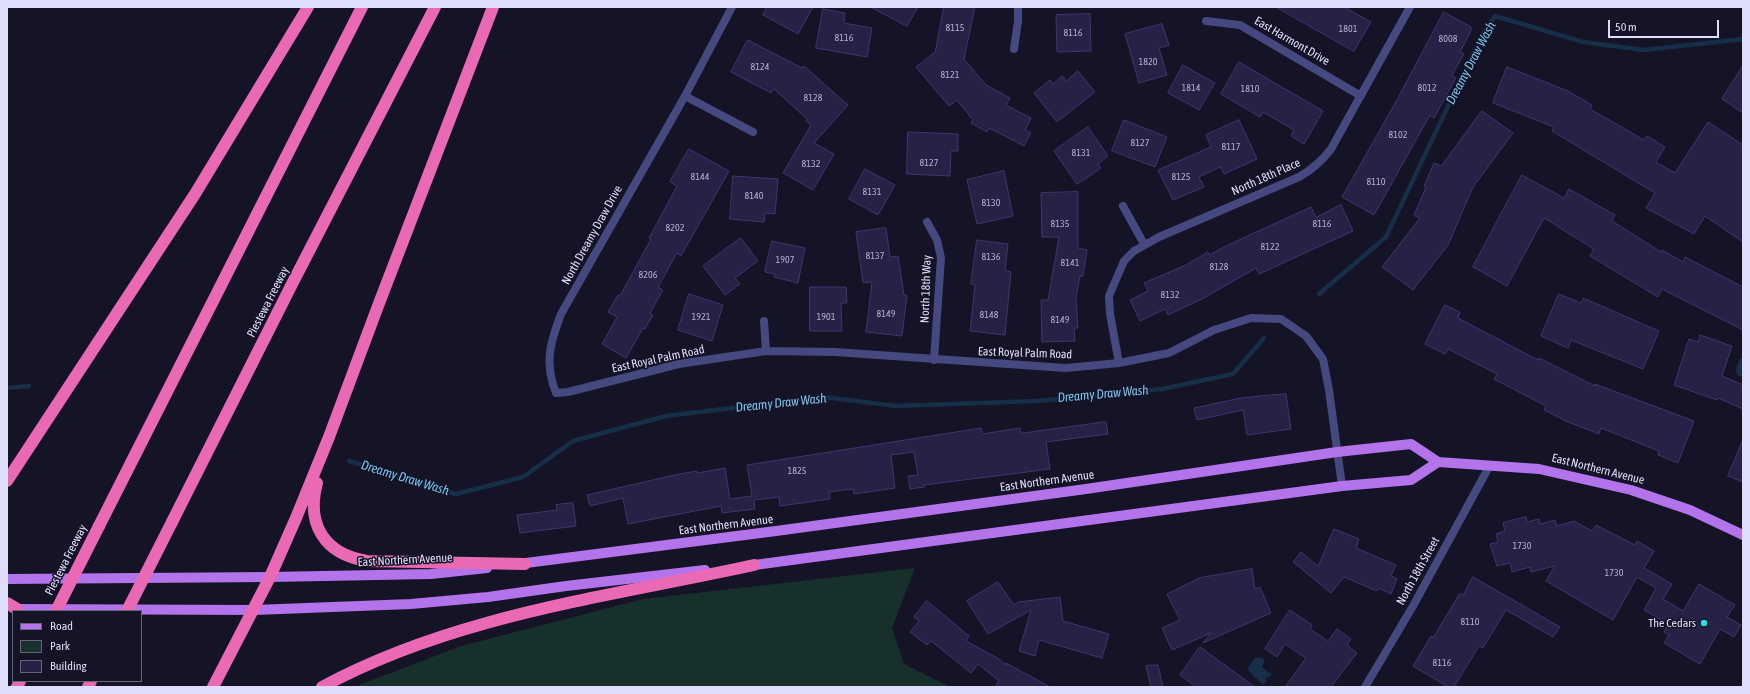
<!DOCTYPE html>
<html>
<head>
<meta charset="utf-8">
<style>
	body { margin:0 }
	#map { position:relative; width:1750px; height:694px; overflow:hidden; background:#151326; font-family:"Asap Condensed",sans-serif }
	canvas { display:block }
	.frame { position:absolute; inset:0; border:8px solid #dedefa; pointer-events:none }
	.legend { position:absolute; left:12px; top:610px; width:130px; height:72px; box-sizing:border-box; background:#151326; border:1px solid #65647b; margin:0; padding:5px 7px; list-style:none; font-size:12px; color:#dedefa }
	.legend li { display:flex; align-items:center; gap:8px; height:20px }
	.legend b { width:20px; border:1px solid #65647b }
	.scale { position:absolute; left:1608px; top:20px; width:111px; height:18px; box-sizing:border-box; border:2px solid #dedefa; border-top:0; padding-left:5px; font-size:12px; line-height:14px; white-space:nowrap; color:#dedefa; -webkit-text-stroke:3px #151326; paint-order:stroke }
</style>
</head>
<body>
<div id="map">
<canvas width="1750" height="694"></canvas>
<div class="frame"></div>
<ul class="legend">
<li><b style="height:5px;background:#b273eb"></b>Road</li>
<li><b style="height:11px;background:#17302c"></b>Park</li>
<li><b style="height:11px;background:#252245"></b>Building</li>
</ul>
<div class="scale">50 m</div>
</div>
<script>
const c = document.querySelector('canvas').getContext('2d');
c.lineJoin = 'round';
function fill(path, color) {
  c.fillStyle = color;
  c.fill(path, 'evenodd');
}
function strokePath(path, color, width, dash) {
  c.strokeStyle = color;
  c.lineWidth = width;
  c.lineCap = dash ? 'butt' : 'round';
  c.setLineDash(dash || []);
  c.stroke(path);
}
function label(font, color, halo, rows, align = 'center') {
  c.font = font + ' "Asap Condensed",sans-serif';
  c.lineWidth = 3;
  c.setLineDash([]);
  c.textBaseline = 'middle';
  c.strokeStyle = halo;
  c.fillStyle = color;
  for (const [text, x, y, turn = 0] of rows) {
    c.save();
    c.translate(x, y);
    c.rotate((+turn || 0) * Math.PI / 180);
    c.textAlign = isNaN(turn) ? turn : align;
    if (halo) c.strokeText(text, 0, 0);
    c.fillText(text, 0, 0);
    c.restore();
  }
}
fill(new Path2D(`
	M915 568 892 628 904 664 950 687H354L461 646 643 599Z`), '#17302c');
fill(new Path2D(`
	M1743 358V377L1738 376C1734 370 1737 365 1740 359Z
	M1260 657 1265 660 1262 667 1269 673H1271V676L1265 678 1267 680 1265 684 1261 683 1247 669 1255 658Z`), '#162e48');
strokePath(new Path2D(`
	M1319 294 1386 237 1459 83 1483 34 1495 16 1583 42 1644 50 1743 39
	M7 388 29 386
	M349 461 456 494 523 477 573 441 666 416 824 397 896 406 1036 401 1162 389 1233 374 1264 338`), '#162e48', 4.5);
const building = new Path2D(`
	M767 7H813L798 34 763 15Z
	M871 7H918L907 26Z
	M944 7H975L964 59 986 85 1010 98 1006 105 1031 118 1025 130 1031 133 1024 146 989 128 987 132 971 123 973 120 957 100 949 106 916 67 935 52Z
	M1276 7H1344L1371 22 1354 51Z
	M823 9 845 13 844 23 872 28 867 57 816 48Z
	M1444 12 1471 27V31L1460 52 1464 54 1452 75 1456 78 1434 118 1430 115 1374 215 1342 197 1398 98Z
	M1090 14 1091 51 1057 52 1056 15Z
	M1162 24 1169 45 1159 48 1167 75 1139 83 1125 34Z
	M748 40 802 68 804 66 848 105 814 143 834 154 813 190 783 173 811 125 806 121 807 119 774 89 771 93 731 72Z
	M1239 62 1323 111 1304 144 1291 136 1294 130 1263 112 1260 117 1221 94Z
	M1183 65 1215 83 1199 110 1168 93Z
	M1743 66V113L1722 99Z
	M1507 67 1568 91 1592 105 1590 109 1644 140 1647 136 1665 147 1656 162 1675 173 1708 122 1743 145V242L1705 216 1694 234 1646 208 1655 193 1552 131 1554 127 1493 103Z
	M1078 71 1095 92 1057 122 1034 93 1050 80 1053 84 1062 76 1066 81Z
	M1482 111 1513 133 1473 187 1448 245 1413 290 1382 267 1420 218 1414 215 1426 187 1424 186 1434 163 1441 166Z
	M1124 120 1167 137 1155 167 1112 151Z
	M1239 120 1257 159 1224 174 1220 167 1199 177 1204 187 1173 200 1158 170 1211 147 1206 135Z
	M1088 127 1108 156 1098 164 1101 168 1077 184 1054 151Z
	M908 132 958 134V151H951L950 176 907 174Z
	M689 149 729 171 681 256 677 253 658 287 663 290 650 313 653 315 645 329 643 328 626 358 602 344 617 317 608 312 618 295 620 296 651 239 649 238 677 186 670 182Z
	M865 169 895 185 878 215 849 199Z
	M1004 171 1013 216 977 224 967 180Z
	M1522 175 1564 198 1569 189 1615 215 1612 221 1661 252 1662 250 1683 262 1685 257 1743 287V330L1662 289 1658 297 1590 256 1594 249 1544 218 1507 286 1473 267Z
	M733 176 778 179 775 214 765 213 764 222 730 219Z
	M1078 192V248L1087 250 1083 276H1080L1076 297 1078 328H1074L1075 341 1042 342 1041 300H1048L1059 237H1042L1041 193Z
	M1341 205 1353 231 1259 274 1256 268 1202 299 1168 315 1165 309 1140 321 1130 300 1148 291 1144 283 1186 265 1208 252 1209 255 1226 246 1311 207 1316 217Z
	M886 228 890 257 898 256 904 295H907L902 336 866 332 872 282 863 283 856 232Z
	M741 238 758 261 735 278 740 284 725 295 703 266Z
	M977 240 1008 244 1005 270 1011 272 1005 335 970 331 975 285 971 284Z
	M772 241 805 248 798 283 774 277 775 274 765 272Z
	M810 287H846L847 303H841L842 331H810Z
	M689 294 723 305 712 341 678 330Z
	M1559 294 1581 303 1583 298 1659 331 1643 369 1571 340 1568 348 1541 336Z
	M1445 305 1460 312 1458 318 1538 360 1539 358 1595 386V384L1694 421 1678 463 1658 455 1659 451 1601 428 1599 434 1568 422 1544 410 1546 406 1494 379 1497 374 1448 349 1445 354 1425 344Z
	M1700 335 1732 346 1722 376 1743 385V409L1718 398 1717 400 1674 385 1689 339 1698 342Z
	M1286 394 1291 429 1247 435 1243 410 1197 420 1194 408 1241 398Z
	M1106 422 1108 434 1046 442 1050 469 924 485V487L910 489 908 476 918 475 914 452 891 455 895 488 854 494 853 489 829 492 830 499 780 506 779 497 754 500 755 509 722 513 721 506 628 524 623 498 590 506 587 495 679 474 697 471V473L725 468 730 499 752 496 747 465 981 428 982 434 1020 428 1021 433Z
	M1743 440V482L1728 476Z
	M573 503 576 526 520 533 517 515 557 510 556 505Z
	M1526 517 1527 522 1539 519 1540 524 1555 520 1557 526 1574 521 1592 531 1596 525 1635 545 1637 541 1654 551 1644 568 1672 584 1663 599 1683 611 1699 584 1735 605 1727 617 1741 625 1734 637 1720 629 1700 664 1664 643 1669 635 1664 632 1668 624 1644 610 1656 588 1637 577 1613 620 1546 581 1555 566 1531 572 1530 567 1512 572 1510 563 1497 566 1490 544 1498 542 1496 534 1505 531 1503 523Z
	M1334 529 1359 539 1356 548 1396 565 1391 576 1397 579 1391 594 1378 588 1377 591 1344 577 1331 593 1293 562 1301 552 1318 566Z
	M1252 569 1255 589 1260 587 1271 613 1203 643 1211 633 1172 650 1162 628 1180 620 1167 594 1199 578Z
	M1473 577 1560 627 1553 637 1506 610 1483 648 1479 646 1454 687H1448L1413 666 1431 636 1433 638 1460 593 1463 595Z
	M998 582 1014 605 1018 602 1060 597 1063 621 1109 634 1102 658 1039 640 1035 656 1019 651 1031 610 988 634 967 601Z
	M927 601 969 636 966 641 999 659 1007 666 1006 663 1050 687H995L999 681 978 664 971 673 931 641 927 645 910 632 919 621 914 617Z
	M1290 610 1312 625 1310 629 1328 641 1337 629 1351 639 1347 645 1357 653 1331 687H1285L1306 658 1285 644 1277 657 1265 649Z
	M1200 647 1255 687H1196L1180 675Z
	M1153 665H1158L1163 687H1151L1146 666Z`);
fill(building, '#252245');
strokePath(building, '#3c376e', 1);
strokePath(new Path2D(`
	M732 7 685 96 561 314C550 343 544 363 556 393L568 392 679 364 766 351 835 352 1066 368 1119 363 1169 353 1214 330 1251 318 1281 319 1306 336 1323 359 1329 390 1342 486
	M1206 21 1240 25 1361 96
	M1014 49 1018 21V7
	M685 96 753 132
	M1123 206 1144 244
	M927 222 937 240 941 258 934 360
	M764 321 766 351
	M1119 363 1110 314 1109 296 1124 261 1134 251 1159 237 1299 177C1313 169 1322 161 1331 149L1410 7
	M1365 687 1413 606 1490 465`), '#45497f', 8);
strokePath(new Path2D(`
	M518 564 776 531 1086 489 1337 452 1411 444 1438 462 1539 469 1631 490 1690 510 1743 535
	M747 566 1342 486 1411 480 1438 462
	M7 579 270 577 431 574 487 568
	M17 609 254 610 411 604 488 597 566 586 705 570`), '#b273eb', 10);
strokePath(new Path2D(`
	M7 481 195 194 308 7
	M317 483C306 524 324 554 367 561L525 564
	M172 522 292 284 435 7
	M99 526 362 7
	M7 603 17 609
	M17 687 20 681
	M88 687 91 681
	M213 687 270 577 296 518 329 437 378 306 493 7
	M322 687C455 615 608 597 754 565`), '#ea69b5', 12);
strokePath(new Path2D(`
	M56 611 99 526
	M127 611 172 522`), '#ea69b5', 12);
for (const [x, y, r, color] of [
	[1704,623,4,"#24e0df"]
]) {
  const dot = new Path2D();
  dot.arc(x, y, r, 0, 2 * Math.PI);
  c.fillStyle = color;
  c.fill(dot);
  strokePath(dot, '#151326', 1.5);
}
label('10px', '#b0afcd', null, [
	["8115",955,28],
	["1801",1348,29],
	["8116",1073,33],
	["8116",844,38],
	["8008",1448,39],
	["1820",1148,62],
	["8124",760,67],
	["8121",950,75],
	["1814",1191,88],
	["8012",1427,88],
	["1810",1250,89],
	["8128",813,98],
	["8102",1398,135],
	["8127",1140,143],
	["8117",1231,147],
	["8131",1081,153],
	["8127",929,163],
	["8132",811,164],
	["8144",700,177],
	["8125",1181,177],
	["8110",1376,182],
	["8131",872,192],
	["8140",754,196],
	["8130",991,203],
	["8135",1060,224],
	["8116",1322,224],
	["8202",675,228],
	["8122",1270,247],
	["8137",875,256],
	["8136",991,257],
	["1907",785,260],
	["8141",1070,263],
	["8128",1219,267],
	["8206",648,275],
	["8132",1170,295],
	["8149",886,314],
	["8148",989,315],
	["1921",701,317],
	["1901",826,317],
	["8149",1060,320],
	["1825",797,471],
	["1730",1522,546],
	["1730",1614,573],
	["8110",1470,622],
	["8116",1442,663]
]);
label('12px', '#dedefa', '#151326', [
	["East Harmont Drive",1292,41,30],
	["North 18th Place",1266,177,-24],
	["North Dreamy Draw Drive",592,235,-61],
	["North 18th Way",926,289,-88],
	["Piestewa Freeway",268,302,-63],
	["East Royal Palm Road",1025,353,2],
	["East Royal Palm Road",658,359,-12],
	["East Northern Avenue",1598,469,14],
	["East Northern Avenue",1047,481,-8],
	["East Northern Avenue",726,525,-7],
	["Piestewa Freeway",66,560,-63],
	["East Northern Avenue",405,560,-3],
	["North 18th Street",1418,571,-61]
]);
label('12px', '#dedefa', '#151326', [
	["The Cedars",1696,623]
], 'right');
label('italic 13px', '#7ac3ec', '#151326', [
	["Dreamy Draw Wash",1471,63,-62],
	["Dreamy Draw Wash",1103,394,-5],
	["Dreamy Draw Wash",781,403,-6],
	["Dreamy Draw Wash",405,478,17]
]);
</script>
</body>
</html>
